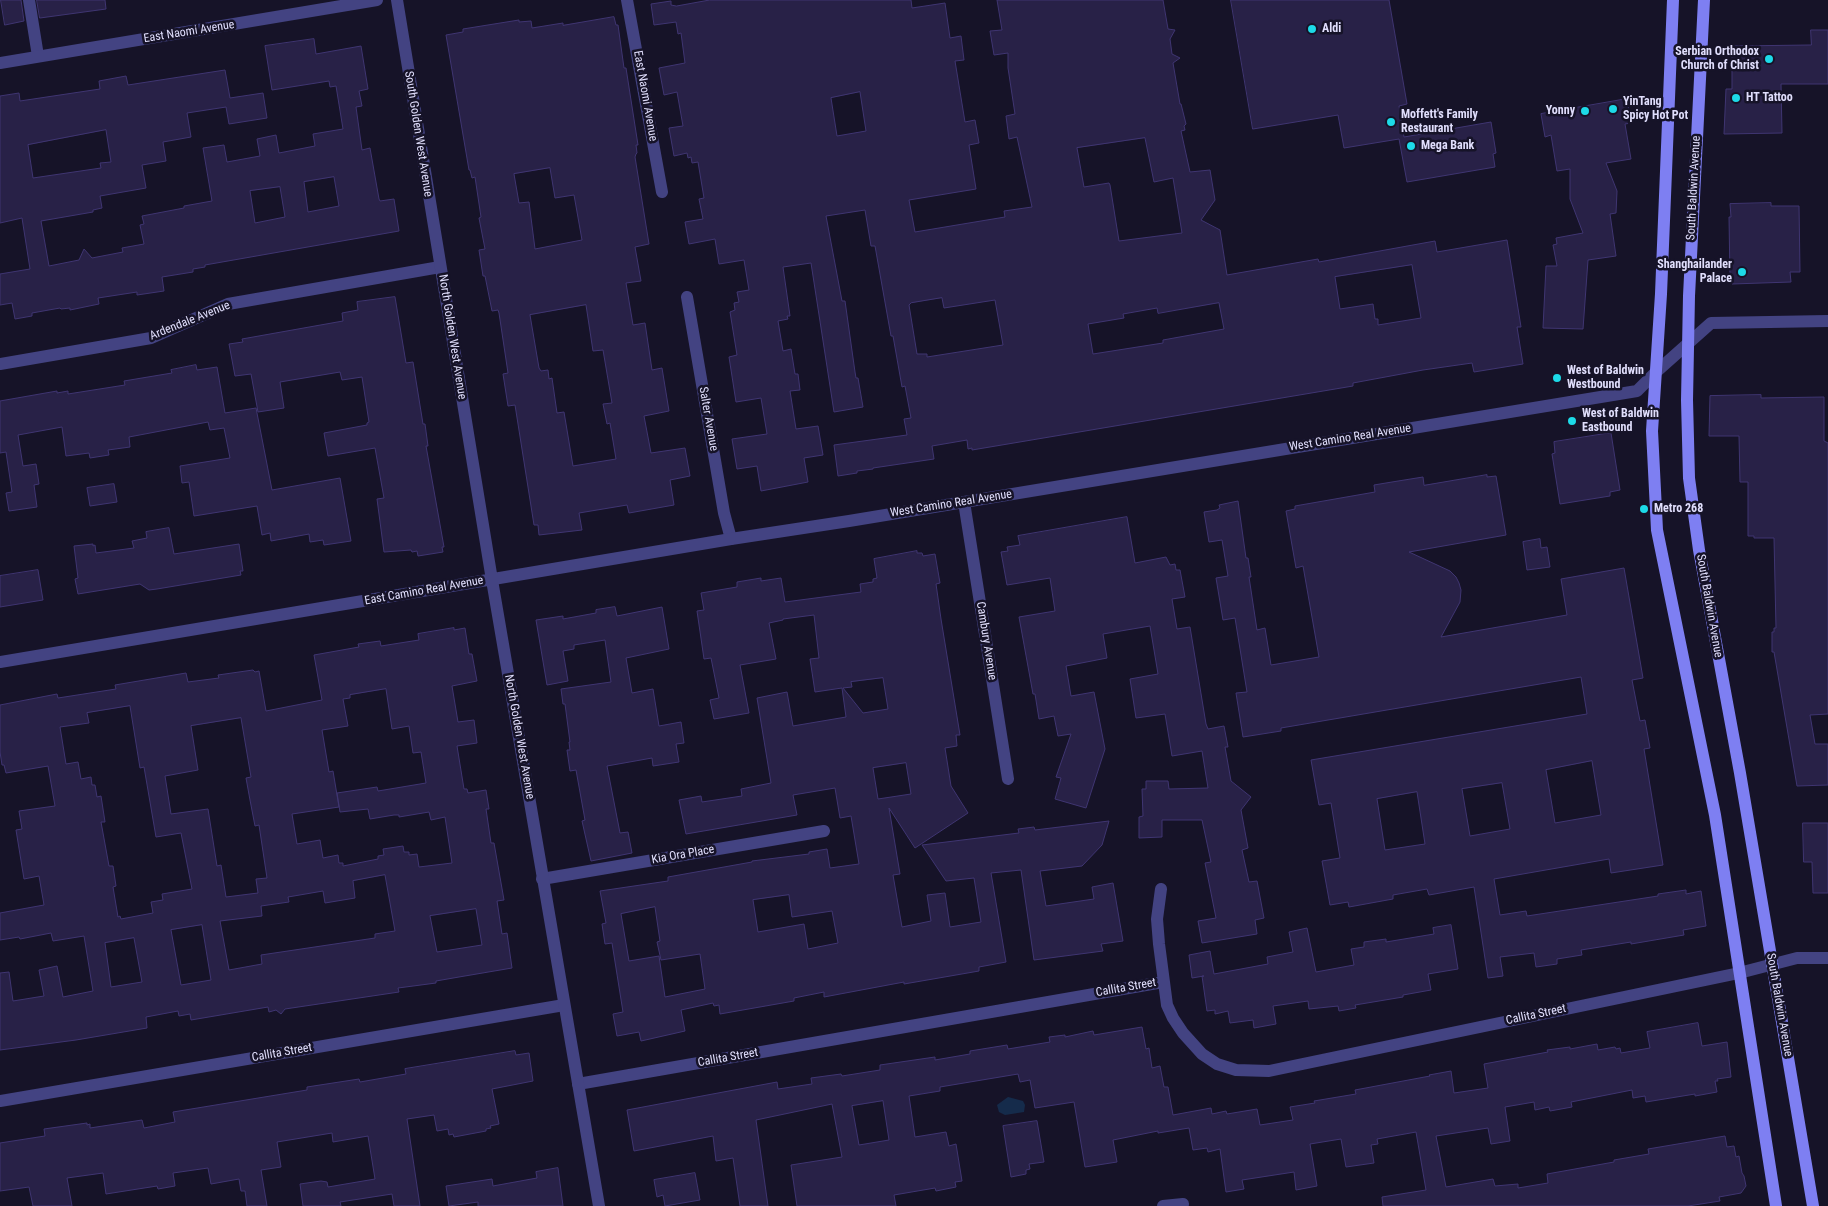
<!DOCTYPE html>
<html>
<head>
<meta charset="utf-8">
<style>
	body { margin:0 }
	canvas { display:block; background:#161328 }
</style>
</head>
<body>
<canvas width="1828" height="1206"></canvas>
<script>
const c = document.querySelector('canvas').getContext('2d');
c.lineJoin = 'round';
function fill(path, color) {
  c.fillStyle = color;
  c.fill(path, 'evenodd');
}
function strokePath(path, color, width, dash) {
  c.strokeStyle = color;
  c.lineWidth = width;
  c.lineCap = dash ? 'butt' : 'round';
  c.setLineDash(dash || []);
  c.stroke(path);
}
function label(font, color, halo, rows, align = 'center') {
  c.font = font + ' "Roboto Condensed",sans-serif';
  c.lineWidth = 5;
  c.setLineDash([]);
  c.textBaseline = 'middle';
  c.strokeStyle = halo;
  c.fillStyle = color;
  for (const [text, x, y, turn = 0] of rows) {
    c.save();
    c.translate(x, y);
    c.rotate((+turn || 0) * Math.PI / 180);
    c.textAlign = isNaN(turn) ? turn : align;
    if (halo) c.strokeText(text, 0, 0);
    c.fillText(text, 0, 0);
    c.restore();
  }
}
fill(new Path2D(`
	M1008 1097 1023 1101 1025 1105 1024 1112 1005 1115 999 1112 997 1105Z`), '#152b4b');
const building = new Path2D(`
	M1 0H21L24 21 5 25Z
	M37 0H105L106 9 40 18Z
	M710 0H911L912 8 945 3 950 38 961 36 964 60 955 61 965 122 975 120 979 143 969 145 976 189 909 200 915 232 1005 217 1004 211 1032 207 1017 137 1009 139 1006 116 1015 114 1008 68V53L994 55 990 31 1002 30 997 0H1163L1168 29 1175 30 1170 39 1172 54 1180 58 1173 63 1180 104H1181L1186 124 1184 126 1185 130 1181 131 1190 172 1210 170 1215 200 1201 220 1220 230 1227 275 1318 259 1319 262 1435 241 1437 252 1507 240 1521 327H1517L1523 364 1474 372 1472 363 1423 370 1353 383V386L972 450V448L968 449 967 440 932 446 934 459 873 468V469L857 471V473L838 476 834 445 907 435 904 419 911 418 905 386 902 387 893 336H891L875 246H871L865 210 826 216 842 301H845L855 372 856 378H858L863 407 834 412 811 263 783 267 790 316H787L788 319 778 321 783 351 791 349 795 374H798L800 390 790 391 796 429 818 426 823 455 804 458 808 482 761 491 757 466 737 469 732 439 767 434 761 398 736 402 729 357 737 355 730 312 735 310 734 303 739 302 737 292 749 290 744 260 719 264 715 239 689 244 685 222 703 219 699 199 704 198 698 162 692 163 691 157 688 158 687 153 674 156 669 128 683 126 677 92 664 95 659 68 685 63 681 33 678 34 676 22 654 25 651 4 671 1V5L676 6ZM860 92 866 131 837 136 831 98ZM1145 138 1154 182 1173 178 1182 233 1119 241 1110 185 1109 183 1084 187 1077 148ZM1412 265 1421 318 1378 325V319H1375L1373 304 1340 309 1335 277ZM942 298 944 308 995 300 1003 345 927 357V354H917L909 305 911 303ZM1219 303 1224 329 1163 340V343L1093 354 1088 324 1124 318 1123 314 1157 308 1158 313Z
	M1231 0H1389L1407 104 1399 106 1404 137 1491 122 1496 153 1493 154 1495 167 1407 182 1399 139 1344 148 1338 115 1253 129Z
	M614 17 616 25H618L624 68H626L638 145H636L637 153 636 154 635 157 649 244 635 247 641 281 626 283 633 325 645 323 652 370 662 368 669 411 644 416 651 453 685 448 690 476 670 480 674 505 629 513 627 505 579 513 582 530 539 535 538 525H534L515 405 508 406 503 374 508 373 499 313 498 310 492 311 485 276H483L479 250 485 249 479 218 481 217 475 177 472 178 470 170H469L446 35 463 32V29L519 20V22L531 21 532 28 563 23V25ZM550 168 555 198 574 195 582 240 535 249 529 202 519 203 514 174ZM586 305 593 351 603 350 612 403 603 404 607 424 610 423 616 459 573 466 564 412 557 413 552 378 549 379 548 370 541 371 539 368 530 315Z
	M1811 30H1828V84H1781L1782 133 1724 134 1726 89H1732V52H1734V46L1811 45Z
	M314 39 316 54 361 46 368 89 359 91 362 106 356 107 362 150 370 148 379 199 380 201 394 199 399 231 205 265V267L193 269V272L162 277 164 291 137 295V292L98 298 99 304 70 310V308L61 309 60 308 32 313V316L15 319 12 303 0 305V274L30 269 22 218 0 223V96L19 93 20 101 100 89 99 81 126 76 128 85 225 70 230 98 263 93 267 118 229 124 226 107 187 113 191 137 163 142 166 161 142 165 146 188 100 196 102 208 93 210V212L41 221 49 266 79 260 84 249 92 258 123 252 122 248 144 244 140 225 144 224 142 216 184 208V206L212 201 203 148 224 145 227 162 260 156 257 139 276 135 279 153 315 146 313 134 343 129 336 86 330 87 329 81 272 90 265 46ZM106 130 111 162 100 163 101 168 33 178 28 145ZM334 177 339 206 308 212 304 182ZM280 187 285 217 255 223 250 191Z
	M1627 99 1631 123 1625 124 1631 159 1606 163 1617 191 1616 213 1610 214 1616 256 1588 260 1583 329 1543 328 1546 266H1557L1553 245 1557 244 1556 238 1583 233 1570 199V169L1557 171 1551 135 1545 137 1541 114Z
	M1771 203V206H1799L1800 272H1790L1791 282 1732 284V280L1730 281 1729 217H1731L1730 204Z
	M395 297 406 363 413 362 423 424H425L428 446H426L444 547H442L443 552 418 556 417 551 412 552 411 550 384 552 377 499 384 498 375 448 328 456 324 433 367 425V423L369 422 362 377 342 380 340 372 280 382 284 408 258 412 251 374 235 376 229 344 243 342 242 339 343 321 342 313 358 310 357 302Z
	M196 365 197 370 217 367 225 413 256 408 272 490 340 478 351 541 324 545 323 540 310 542 309 534 271 541 270 533 262 535 257 506 194 516 189 482 182 483 180 466 230 458 224 428 210 430 208 422 129 437 130 447 108 450 109 455 90 458 89 453 66 456 62 427 18 435 23 466 36 464 39 484 34 485 37 507 9 511 6 493 12 492 6 452 0 453V401L57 391V393L68 391V394L125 385 124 381 172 373 171 370Z
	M1761 395V398L1824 397V441L1828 443V714L1810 715 1815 744H1828V785L1797 786 1774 652H1772V632H1774V628H1776L1774 538H1754V536H1748V482H1740L1739 436H1709L1710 396Z
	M1611 433 1620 490 1610 492V496L1560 504 1552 454 1555 453 1554 442Z
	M1487 475V477L1496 476 1506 535 1409 552 1450 571 1456 577 1459 583 1461 590 1460 602 1441 637 1567 615 1561 579 1624 568 1643 678 1632 680 1640 721 1645 720 1650 748 1644 749 1663 865 1611 873 1609 859 1494 879 1500 915 1526 911 1527 916 1658 896V894L1686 890V894L1701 891 1706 926 1683 930 1684 935 1631 944V942L1581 950 1582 955 1557 959V964L1536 967 1534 953 1500 957 1503 976 1488 978 1474 887 1429 895 1427 889 1393 895V899L1349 907 1348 902 1330 905 1322 861 1340 858 1331 803 1319 805 1311 760 1587 714 1581 677 1281 728V731L1243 737 1236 693 1247 692 1235 618 1223 620 1216 578 1228 576 1222 540 1209 542 1204 512 1217 510 1220 508 1219 505 1238 501 1246 558H1248L1251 577H1249L1257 630 1265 628 1271 665 1319 657 1303 566 1296 568 1286 511 1295 509V506L1375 492 1374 485 1392 482 1423 477 1424 485ZM1592 761 1601 815 1555 823 1546 770ZM1502 783 1510 829 1470 836 1462 789ZM1417 792 1425 844 1385 850 1377 799Z
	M114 484 117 502 90 506 87 488Z
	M1127 517 1135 563 1166 557 1170 565 1175 564 1176 570H1180L1185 597 1172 599 1177 629 1190 627 1206 724 1208 729 1224 726 1228 747H1225L1231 781 1251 797 1241 810 1248 848 1242 850 1249 882 1257 881 1264 918 1255 920 1257 934 1202 943 1198 921 1216 918 1205 863 1211 862 1202 820H1162V837L1139 838V817L1143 816 1142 789H1146V781H1168L1169 789 1208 788 1202 751 1172 756 1165 714 1136 718 1130 679 1158 674 1150 626 1103 634 1107 658 1066 666 1071 696 1094 692 1105 749 1086 808 1055 799 1061 778 1056 777 1071 734 1058 736 1054 716 1039 719 1035 694H1033L1019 617 1055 611 1050 578 1007 585 1001 552 1008 551 1007 547 1020 545 1018 536Z
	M169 528 174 554 239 544 243 571H240L241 575 157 589 149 590 140 584 78 594 75 579 78 578 74 546 93 544V546L95 545 96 553 134 548 132 541 147 538 146 532Z
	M1540 539 1541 548 1547 547 1550 567 1527 570 1523 542Z
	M917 551V553H922L923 556 935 554 940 583 936 584 941 619 960 735H956L957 746 945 748 951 786 968 813 915 848 889 808 900 874 893 875 902 927 931 921 927 895 945 893 950 927 981 922 974 878 946 881 922 845 1019 833 1018 829 1034 827 1035 830 1109 821 1102 845 1082 866 1040 871 1046 906 1094 899 1092 887 1113 883 1123 941 1101 944 1103 951 1034 960 1021 870 991 873 1006 962 979 967V971L933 979 904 984V982L824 997V992L794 998V1001L720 1014 719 1005 714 1006 713 1003 681 1010 685 1031 641 1041 639 1032 617 1036 613 1014 623 1012 612 943 605 944 602 924 606 923 600 891 668 881V877L752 862V861L809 854V852L827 849 830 868 859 864 851 816 840 818 835 788 793 795 797 815 686 834 679 800 701 796 702 802 742 796 741 789 771 783 757 698 787 692 793 726 846 717 842 688 815 692 810 659 819 658 814 615 783 619V620L769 623 776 659 740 665 749 713 714 719 710 700 719 698 711 658 704 659 697 611 704 610 701 593 737 587V582L761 578V581L781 578 785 602 861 592 860 584 873 582V579L877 578 874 559ZM883 678 888 709 863 713 843 688 852 687 851 682ZM906 763 911 794 878 799 873 768ZM789 895 792 917 832 911 838 943 808 949 804 924 758 932 753 900ZM655 907 660 941 657 942 661 960 700 954 705 989 665 997 659 956 629 961 621 914Z
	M38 570 43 600 0 607V576Z
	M615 607 617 616 662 607 669 649 626 658 632 693 653 689 659 726 681 722 684 743 676 744 679 762 653 766 652 758 607 766 620 833 628 832 632 853 591 861 582 821 585 820 576 770 570 771 567 750H570L569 742H570L565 704H563L561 689 611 682 605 640 574 645V649L563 651 568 681 547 685 536 620 563 616V619L596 613V610Z
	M454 628V630L465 628 469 654H472L477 681 452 686 458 722 474 720 477 743 457 746 464 789H467L468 793 486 790 489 809H486L491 843H494L504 900 497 901 502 934 507 933 512 968 459 977 436 981V983L398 988 399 992 285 1009 281 1014 276 1010 269 1012 268 1007 191 1020 190 1014 179 1016 178 1011 146 1017 147 1028 76 1040 0 1050V973L9 972 13 1001 44 996 39 970 57 966 63 997 93 991 84 936 53 941 51 933 20 939 19 937 0 940V913L44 905 39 876 24 879 16 830 22 829 19 811 55 806 48 766 6 773 4 765H2L0 752V705L57 694 58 698 116 689 115 685 186 673 188 682 219 678 218 675 253 670 255 672 259 671 266 711 322 700 314 655 359 647 358 644 380 641 381 646 419 640 418 634ZM386 689 392 729 409 726 413 753 421 752 426 783 378 791 377 787 337 793 340 812 368 809 370 819 394 815H399V817L429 812 431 820 445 817 452 863 419 867 417 854 409 855V852H404L403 846 383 849 384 855 378 856V859L343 866V863H339L338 855 323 858 320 840 297 844 292 814 339 807 333 771 329 772 322 730 348 726 343 699 350 698V695ZM130 706 140 768 144 767 156 837 181 833 192 889 162 894 163 900 151 902 153 913 121 919 120 916 118 917 113 887 116 886 113 866H109L101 822H105L101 796 97 797 95 785H92L91 777 81 779 78 762 66 764 60 727 89 723 87 713ZM241 718 251 777 246 778 250 800 255 826 259 825 267 878 256 879 258 893 226 897 221 865 217 866 208 809 171 814 165 776 198 770 191 726ZM385 875 395 931 375 934V938L261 955 262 964 229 970 220 921 262 916 261 906 289 902 288 897 323 891 325 903 355 898 353 881ZM476 909 482 945 437 952 430 916ZM202 925 211 980 181 985 171 930ZM134 938 142 982 111 987 105 943Z
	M1803 823H1828V893H1813L1812 862H1804Z
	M1451 925 1458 969 1428 974 1431 990 1403 995V997L1355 1005 1356 1008 1339 1011 1338 1006 1309 1009 1308 1001 1273 1006 1276 1024 1254 1028 1253 1020 1230 1023 1228 1011 1215 1014V1010L1207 1011 1202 976H1204L1192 978 1189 955 1210 951 1214 974 1268 964 1267 957 1293 952 1289 932 1307 928 1316 972 1354 965 1351 949 1364 947V942L1386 939V942L1434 934 1433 928Z
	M1698 1023 1702 1046 1727 1042 1731 1077 1717 1079 1718 1081H1715L1717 1092 1695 1096V1094L1646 1102 1645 1096 1633 1098 1632 1090 1571 1102 1572 1107 1550 1111 1549 1107 1535 1110 1534 1102 1505 1107 1510 1141 1491 1144 1488 1128 1436 1136 1446 1187 1493 1179 1495 1186 1518 1184V1188L1548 1183 1547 1174 1614 1162V1160L1649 1154 1648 1149 1725 1136 1727 1147 1734 1146 1736 1157 1739 1156 1742 1173 1744 1176 1746 1186 1741 1193 1719 1197 1720 1201 1688 1206H1383L1382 1197 1426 1190 1416 1132 1377 1139 1378 1144 1371 1145 1374 1163 1346 1167 1341 1139 1310 1144 1317 1186 1296 1190 1294 1172 1242 1180 1244 1189 1226 1192 1220 1149 1208 1152 1207 1148 1193 1150 1189 1128 1158 1133V1131L1113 1140 1117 1162 1085 1167 1074 1102 1035 1108 1030 1080 1020 1082 1018 1074 940 1087V1091L909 1096 915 1137 946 1132 949 1146 956 1144 962 1181 955 1182 956 1187 936 1191 935 1188 894 1195 896 1206H797L791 1165 842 1157 832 1104 756 1120 768 1206H740L733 1158 716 1161 713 1136 634 1151 627 1110 777 1082 778 1089 812 1084 811 1078 841 1074 842 1076 880 1070V1065L935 1057V1060L970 1054V1051L1007 1045 1008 1049 1050 1042 1049 1037 1065 1035V1037L1093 1031 1094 1035 1142 1027 1146 1049 1149 1048 1152 1068 1160 1066 1164 1087H1168L1173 1115 1211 1108 1212 1114 1226 1111 1227 1114 1257 1109 1260 1125 1293 1120 1290 1107 1315 1103 1314 1101 1356 1094 1355 1090 1430 1076 1429 1075 1451 1071 1454 1093 1488 1088 1484 1064 1548 1052 1547 1050 1570 1047V1049L1597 1044 1598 1050 1615 1047 1616 1049 1620 1048 1621 1053 1650 1048 1647 1032ZM883 1101 889 1140 859 1145 852 1106Z
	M515 1051 516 1055 529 1053 533 1081 492 1089 499 1124 490 1126 491 1128 486 1129V1131L454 1137 453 1134 449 1135 448 1129 437 1131 434 1115 407 1119 420 1206H394L392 1194 340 1202 341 1206H303L300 1184 321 1181 327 1182 328 1187 375 1179 368 1136 333 1142 332 1133 277 1142 281 1167 261 1170 267 1206H247L245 1191H241L239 1179 211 1184 208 1168 173 1173 175 1186 158 1189 157 1186 106 1194 103 1173 67 1178 72 1206H33L29 1187 0 1191V1143L45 1136 44 1129 87 1123V1125L90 1124V1128L142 1120 144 1128 175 1122 173 1112 307 1090V1087L359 1079 360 1082 406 1074 405 1069Z
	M1037 1121 1044 1162 1029 1164 1030 1169 1026 1170V1174L1011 1177 1003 1126Z
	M558 1168 563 1206H478V1202L449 1206 446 1186 492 1179 493 1186 537 1178 536 1172Z
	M695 1173 700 1200 665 1206 663 1195 657 1197 654 1180Z`);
fill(building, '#282147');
strokePath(building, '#3f3571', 1);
strokePath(new Path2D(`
	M29 0 38 56
	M627 0 662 192
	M687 297 724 513 731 539
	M0 364 151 338 228 304 440 267
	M964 502 1008 779
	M542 879 824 831
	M1161 889 1157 919 1159 944 1167 1005 1173 1018 1183 1033 1202 1054 1217 1064 1236 1070 1269 1071 1739 973 1797 958H1828
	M578 1084 1163 982
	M0 1101 564 1005
	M1163 1206 1183 1204`), '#434382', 12);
strokePath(new Path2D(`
	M397 0 492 580 599 1206
	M0 63 377 0
	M0 662 731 539 849 521 1637 391 1656 372 1711 323 1828 321`), '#434382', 12);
strokePath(new Path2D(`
	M1673 0 1661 294 1652 431 1657 530 1715 815 1776 1206
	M1704 0 1689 296 1687 400 1689 478 1699 550 1740 773 1813 1206`), '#7e7ff2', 12);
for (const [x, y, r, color] of [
	[1312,29,5,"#1ddae8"],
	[1769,59,5,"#1ddae8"],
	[1736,98,5,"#1ddae8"],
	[1613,109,5,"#1ddae8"],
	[1585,111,5,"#1ddae8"],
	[1391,122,5,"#1ddae8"],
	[1411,146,5,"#1ddae8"],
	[1742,272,5,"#1ddae8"],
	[1557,378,5,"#1ddae8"],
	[1572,421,5,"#1ddae8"],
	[1644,509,5,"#1ddae8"]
]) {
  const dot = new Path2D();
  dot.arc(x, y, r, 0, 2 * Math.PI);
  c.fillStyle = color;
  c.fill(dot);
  strokePath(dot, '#161328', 2);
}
label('bold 12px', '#e0defc', '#161328', [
	["Aldi",1322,29],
	["Serbian Orthodox",1759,52,"right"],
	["Church of Christ",1759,66,"right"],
	["HT Tattoo",1746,98],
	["YinTang",1623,102],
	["Spicy Hot Pot",1623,116],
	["Yonny",1575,111,"right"],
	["Moffett's Family",1401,115],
	["Restaurant",1401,129],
	["Mega Bank",1421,146],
	["Shanghailander",1732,265,"right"],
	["Palace",1732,279,"right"],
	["West of Baldwin",1567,371],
	["Westbound",1567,385],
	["West of Baldwin",1582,414],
	["Eastbound",1582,428],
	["Metro 268",1654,509]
], 'left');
label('12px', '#e0defc', '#161328', [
	["East Naomi Avenue",189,32,-9],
	["East Naomi Avenue",645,96,80],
	["South Golden West Avenue",418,134,81],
	["South Baldwin Avenue",1694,188,-87],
	["Ardendale Avenue",190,321,-22],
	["North Golden West Avenue",452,337,81],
	["Salter Avenue",708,419,80],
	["West Camino Real Avenue",1350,438,-9],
	["West Camino Real Avenue",951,504,-9],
	["East Camino Real Avenue",424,591,-10],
	["South Baldwin Avenue",1709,606,80],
	["Cambury Avenue",986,641,81],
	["North Golden West Avenue",519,737,80],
	["Kia Ora Place",683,855,-10],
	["Callita Street",1126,988,-10],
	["South Baldwin Avenue",1779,1005,80],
	["Callita Street",1536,1015,-12],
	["Callita Street",282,1053,-10],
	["Callita Street",728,1058,-10]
]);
</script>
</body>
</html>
